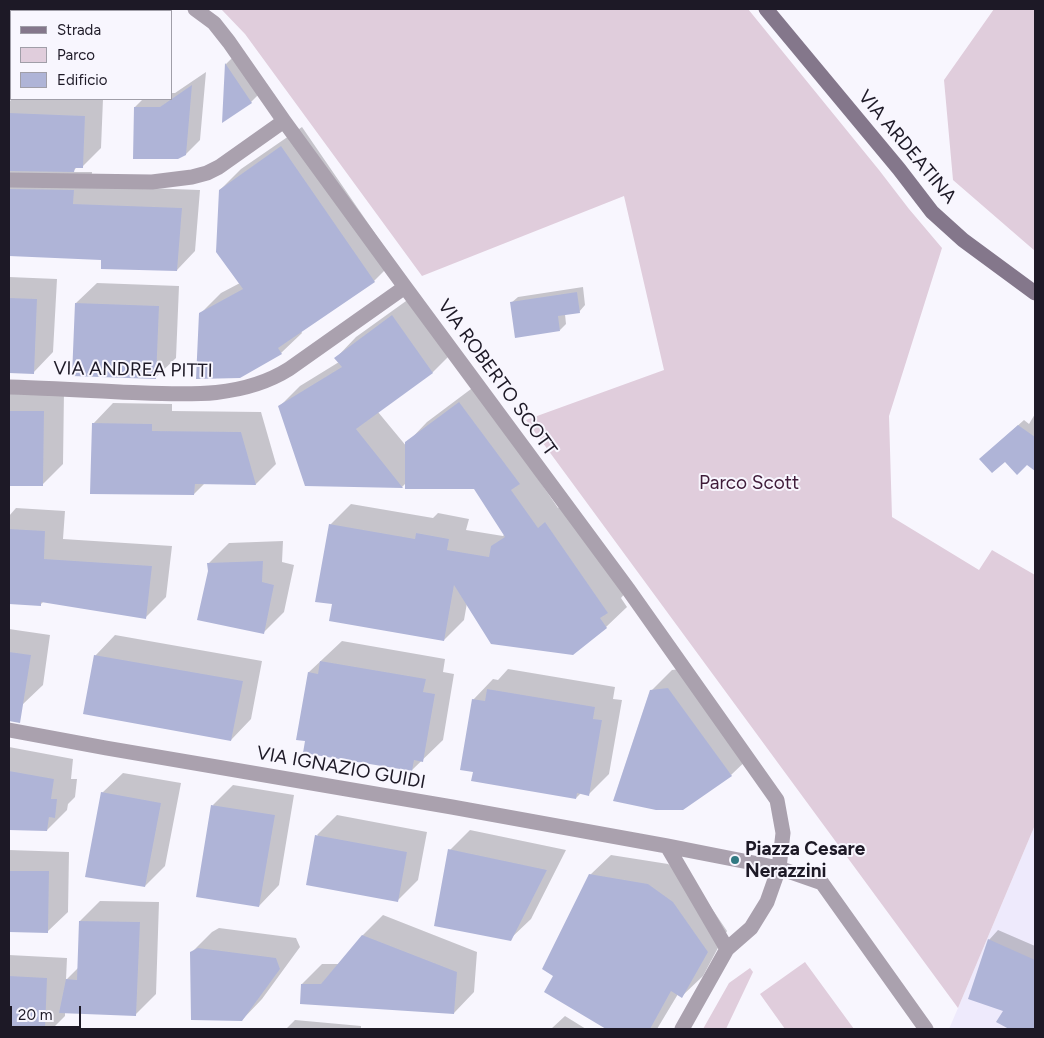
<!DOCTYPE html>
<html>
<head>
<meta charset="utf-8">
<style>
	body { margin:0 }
	#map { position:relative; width:1044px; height:1038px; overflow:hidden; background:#f8f6fe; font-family:Figtree,sans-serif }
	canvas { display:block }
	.frame { position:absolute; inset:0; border:10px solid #1d1926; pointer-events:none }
	.legend { position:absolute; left:10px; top:10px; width:162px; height:90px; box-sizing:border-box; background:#f8f6fe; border:1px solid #a09ea8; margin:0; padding:6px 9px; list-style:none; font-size:15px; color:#1d1926 }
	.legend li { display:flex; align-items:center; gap:10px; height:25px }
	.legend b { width:25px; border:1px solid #a09ea8 }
	.scale { position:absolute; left:10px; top:1006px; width:71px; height:22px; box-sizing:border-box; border:2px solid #1d1926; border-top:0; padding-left:6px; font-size:15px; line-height:18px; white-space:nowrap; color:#1d1926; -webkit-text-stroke:4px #f8f6fe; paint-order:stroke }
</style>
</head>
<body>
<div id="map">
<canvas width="1044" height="1038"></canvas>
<div class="frame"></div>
<ul class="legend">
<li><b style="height:6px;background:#84778b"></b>Strada</li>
<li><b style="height:14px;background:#e0cddc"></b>Parco</li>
<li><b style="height:14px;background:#afb4d7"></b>Edificio</li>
</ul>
<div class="scale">20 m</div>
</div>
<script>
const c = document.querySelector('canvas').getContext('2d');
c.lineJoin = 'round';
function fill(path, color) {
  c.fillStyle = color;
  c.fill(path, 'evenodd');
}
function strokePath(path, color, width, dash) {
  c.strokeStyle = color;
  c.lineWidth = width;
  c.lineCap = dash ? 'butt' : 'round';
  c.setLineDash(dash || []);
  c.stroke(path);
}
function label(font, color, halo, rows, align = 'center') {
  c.font = font + ' Figtree,sans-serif';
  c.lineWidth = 4;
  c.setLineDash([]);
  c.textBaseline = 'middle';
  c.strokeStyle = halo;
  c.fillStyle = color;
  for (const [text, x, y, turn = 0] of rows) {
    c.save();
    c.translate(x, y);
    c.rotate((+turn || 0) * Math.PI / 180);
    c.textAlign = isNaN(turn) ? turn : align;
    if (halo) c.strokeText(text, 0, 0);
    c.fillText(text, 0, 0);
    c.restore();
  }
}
fill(new Path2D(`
	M1035 825V1029H949L958 1008Z`), '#eeeafc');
fill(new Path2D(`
	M221 9H748L879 170 909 209 942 248 889 416 892 517 979 570 992 550 1035 575V825L958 1008 526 420 664 370 624 196 422 276 245 34Z
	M994 9H1035V251L953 180 944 80Z
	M805 962 854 1029H785L760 994Z
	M750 968 753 972 726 1029H703L729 983Z`), '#e0cddc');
fill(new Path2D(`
	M240 50 266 87 251 102 223 121 226 64Z
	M206 72 200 140 186 154 135 107 143 99H171V93H175Z
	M12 99H103L101 148 82 167H77L72 172H92L91 186 200 190 195 251 177 270 102 259 9 255V102Z
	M302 127 394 261 374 281 301 331 302 333 281 353 240 377 200 314 221 293 240 283 220 190 241 169Z
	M9 277 57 279 53 352 33 373 9 372Z
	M97 283 179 286 176 358 155 378 76 303Z
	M583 287 585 305 579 312 565 314 566 324 560 330 511 303 518 297Z
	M413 296 453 352 433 372 378 412 407 447V443L427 422 479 383 532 470 558 508 566 503 627 591 621 598 627 607 606 627 467 603 464 620 444 640 334 603 330 525 351 504 433 518 438 513 469 519 466 530 503 536 505 534 475 488 406 483 402 487 306 485 280 406 300 386 339 362 336 358 356 337Z
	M9 391H64L63 464 42 485 9 484Z
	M113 403 172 404V411L261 412 276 464 256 484 205 483 194 494 93 424Z
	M1035 414V469L1027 463 1005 460 986 454 1024 420 1029 424Z
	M16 508 65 511 63 539 172 546 166 597 145 618 44 601 41 604 9 603V516Z
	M283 541 282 562 294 565 284 612 263 633 209 571V563L229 543Z
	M9 629 50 635 43 685 22 705 9 703Z
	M115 635 262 661 251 719 231 740 95 656Z
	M342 641 445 659 443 672 454 674 443 740 412 770 306 740 309 672Z
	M689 668 752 755 731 775 651 691 672 670Z
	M508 669 615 687 613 699 622 700 609 774 589 794 581 793 576 798 475 771 473 700 493 679 498 680Z
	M9 747 73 759 71 779H77L75 797 68 804 67 810 47 830 9 829Z
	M123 773 181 783 165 866 145 886 102 793Z
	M233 785 294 795 279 885 259 906 213 805Z
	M337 815 427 832 418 880 397 901 317 835Z
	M470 830 566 850 531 919 510 939 450 850Z
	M9 850 69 852 68 912 47 932 9 931Z
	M611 855 668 864 694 882 727 931 703 976 682 996 678 994 657 1029H608L546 992 555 976 590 875Z
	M100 901 159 902 156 994 136 1014 65 1012V1016L52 1029H9V955L67 958 66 980 78 968 80 921Z
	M383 915 477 952 474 992 454 1013 302 984 322 964H339L363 935Z
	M219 928 296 938 300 947 262 999 242 1020 192 952 212 932Z
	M998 930 1035 946V1027L1033 1029H1011L998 1021 1005 1010 989 940Z
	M565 1016 586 1029H551Z
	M295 1020 361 1026V1029H286Z`), '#0003');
fill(new Path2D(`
	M225 63 252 103 222 123Z
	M192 85 186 155 178 159H133L134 107H160Z
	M9 113 85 116 83 168H75L74 172 9 171Z
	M281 146 375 282 278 348 282 354 240 378 196 379 199 313 243 289 216 252 219 190Z
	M9 189 74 190 73 204 182 208 177 271 101 269V260L9 256Z
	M577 292 580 313 558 316 560 331 515 338 510 302Z
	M9 298 37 299 34 374 9 373Z
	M75 303 159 306 156 379 72 376Z
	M392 315 433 373 356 429 403 488 305 486 278 406 342 367 334 358Z
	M459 402 520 484 511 490 538 528 545 522 608 613 600 618 607 628 573 655 491 644 454 585 444 641 329 621 332 604 315 602 329 524 415 539 416 533 449 539 447 550 489 557 491 546 505 537 474 489H405V442Z
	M9 411H44L43 486H9Z
	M92 423 152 424V431L241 432 256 485 195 484 194 495 90 494Z
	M1018 425 1035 437V471L1027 465 1017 475 1005 462 992 473 979 459Z
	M9 529 45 531 44 559 152 566 146 619 41 602V606L9 604Z
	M263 561 262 582 274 585 264 634 197 620 208 571 207 563Z
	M9 652 31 655 20 723 9 721Z
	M94 655 243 681 231 741 83 714Z
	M320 661 426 679 423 692 435 694 423 762 414 760 412 771 303 753 305 741 296 740 308 672 318 674Z
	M668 688 732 776 683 810H656L613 801 650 690Z
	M487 689 595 707 593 719 602 720 589 796 577 793 576 799 471 781 473 772 460 770 472 699 485 701Z
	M9 771 54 779 51 799H57L55 818 49 817 47 831 9 830Z
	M101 792 161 803 145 887 85 877Z
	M211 805 275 815 259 907 196 897Z
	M315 835 407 852 398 902 306 885Z
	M448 849 547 870 511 941 434 926Z
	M9 871H49L48 933 9 932Z
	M589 874 648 884 673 902 708 952 682 998 671 991 650 1029H606L544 992 553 976 542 969Z
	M79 921 140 922 136 1016 59 1013 66 979 77 980Z
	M362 935 457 972 454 1014 300 1004 301 984H321Z
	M988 939 1035 960V1029H1009L996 1022 1003 1011 968 999Z
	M198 948 276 958 280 969 242 1021 191 1020 190 952Z
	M9 976 47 978 45 1029H9Z`), '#afb4d7');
strokePath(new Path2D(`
	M195 9 214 23 229 42 284 121 405 287 628 589 777 800 783 833 779 868 767 902 751 928 727 949 682 1029
	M9 180 152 182 192 177 207 173 219 167 284 121
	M9 387C46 388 83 390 120 392 177 394 238 401 289 369L405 287
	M9 730 106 748 452 807 667 846 779 868 822 883 926 1029
	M667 846 727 949`), '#aaa1ae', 15);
strokePath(new Path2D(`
	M766 9 899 169 932 212 963 240 1035 293`), '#84778b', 15);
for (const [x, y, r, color] of [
	[735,860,5,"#317982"]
]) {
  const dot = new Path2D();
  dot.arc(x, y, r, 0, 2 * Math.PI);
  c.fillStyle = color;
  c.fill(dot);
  strokePath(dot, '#f8f6fe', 2);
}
label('19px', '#1d1926', '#f8f6fe', [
	["VIA ARDEATINA",907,147,50],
	["VIA ANDREA PITTI",133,370,1],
	["VIA ROBERTO SCOTT",497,378,54],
	["VIA IGNAZIO GUIDI",341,768,10]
]);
label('19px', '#3f1b39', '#f8f6fe', [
	["Parco Scott",749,483]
]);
label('bold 19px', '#1d1926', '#f8f6fe', [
	["Piazza Cesare",745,849],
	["Nerazzini",745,871]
], 'left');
</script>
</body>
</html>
